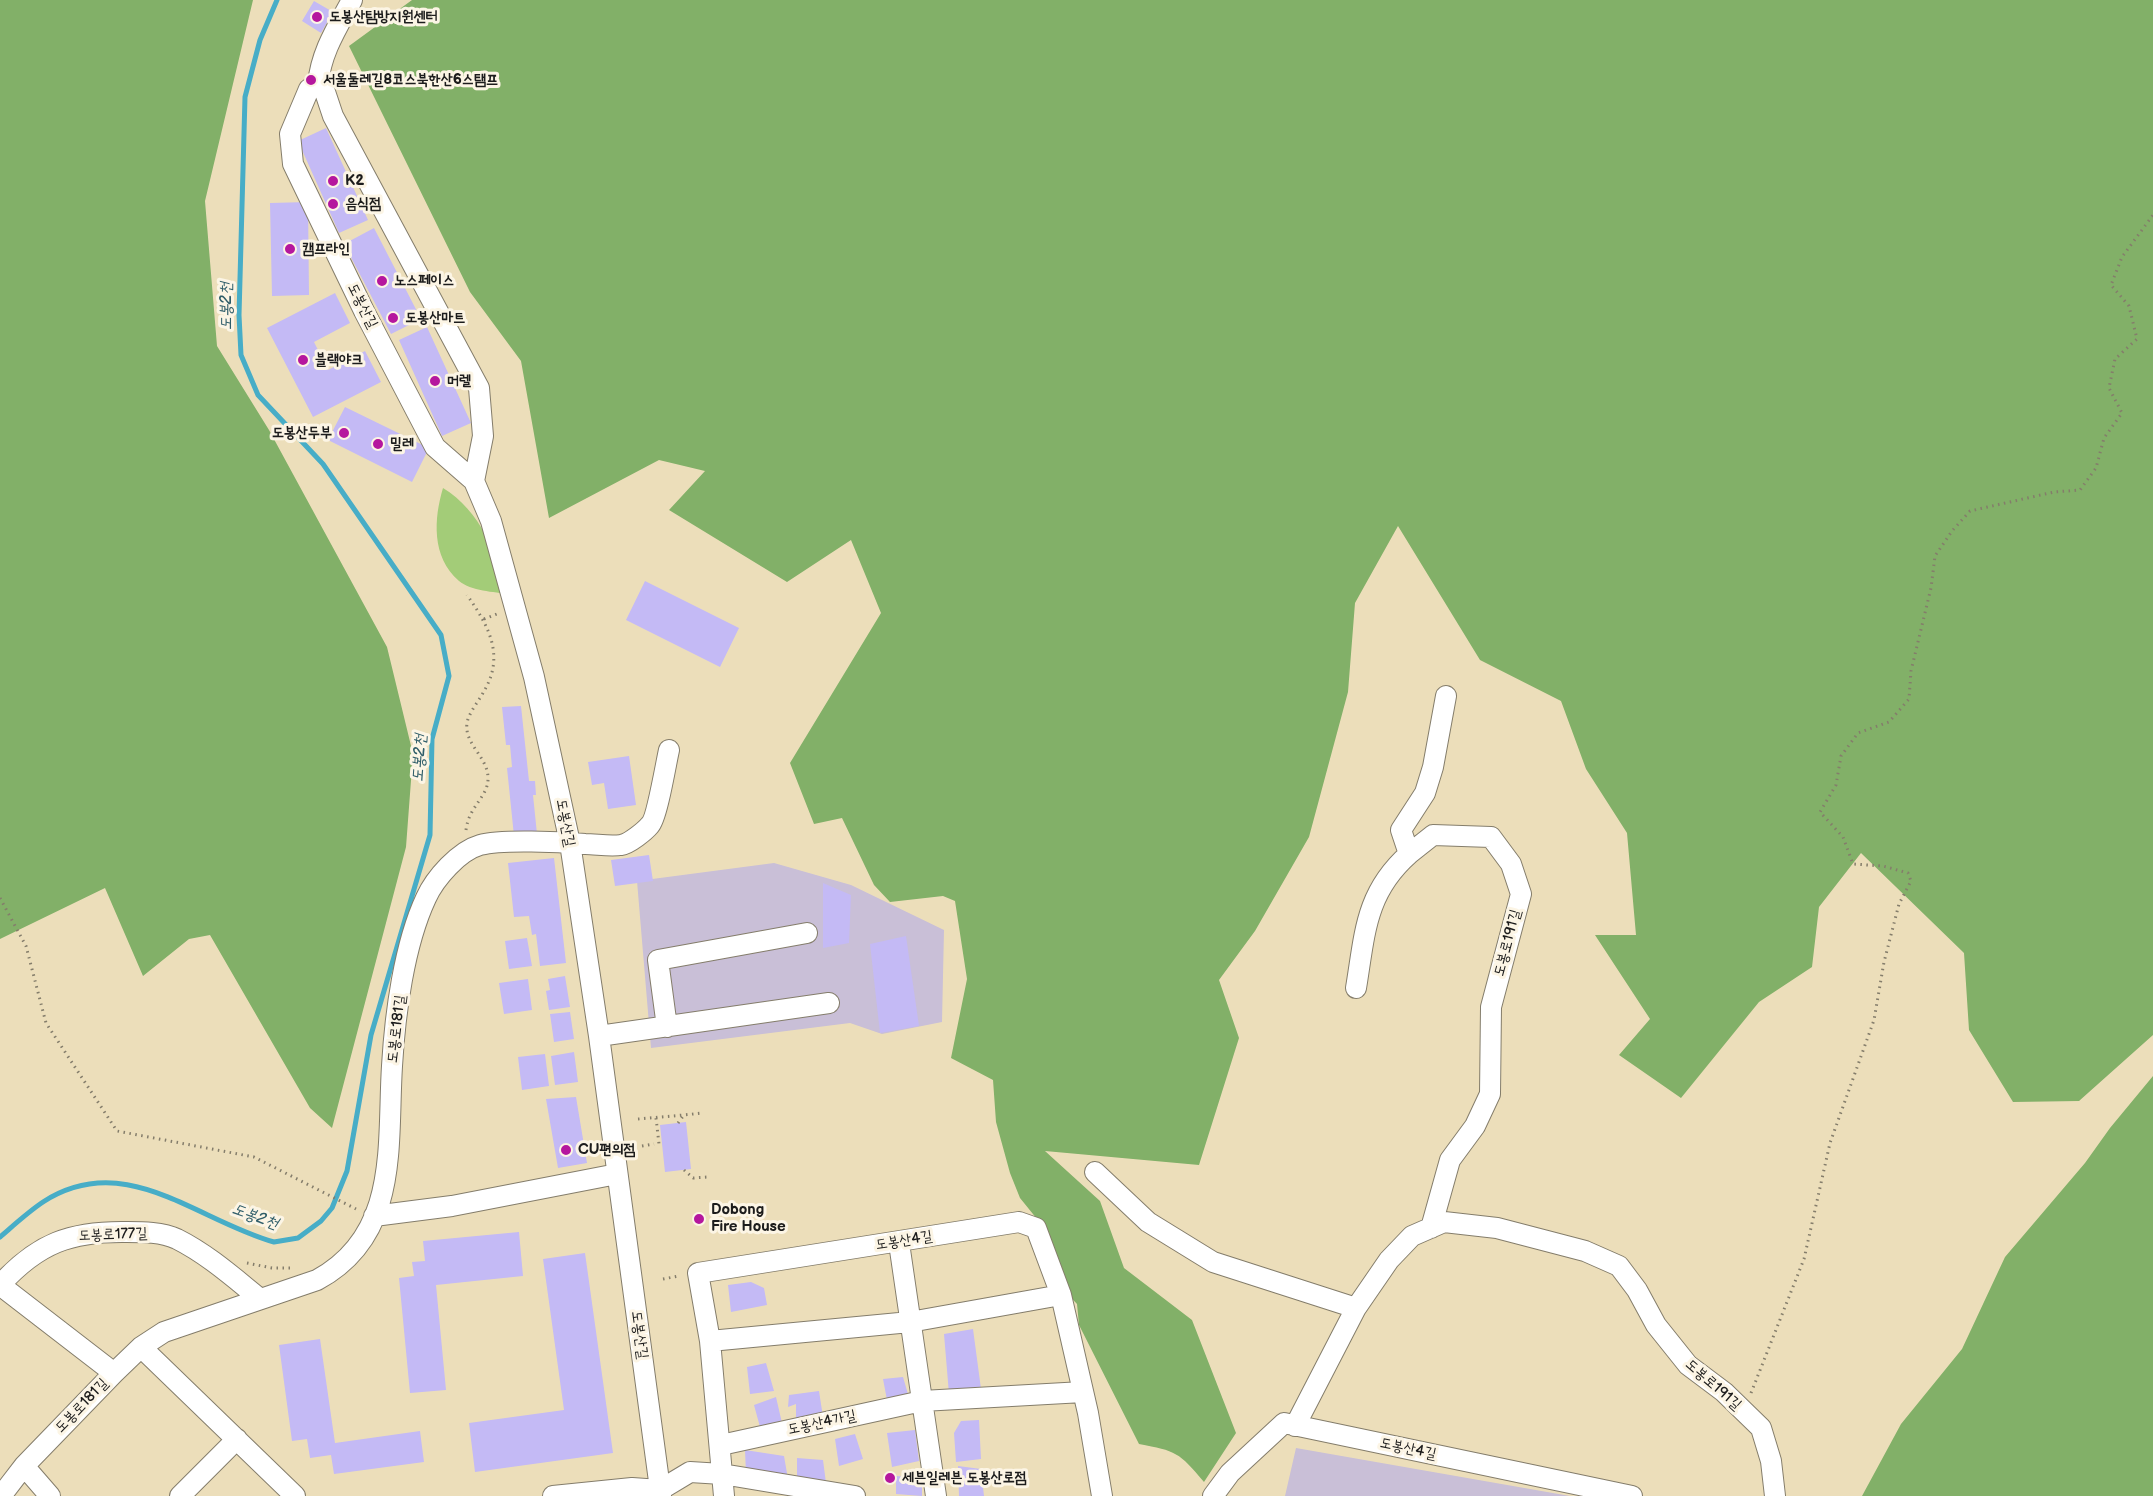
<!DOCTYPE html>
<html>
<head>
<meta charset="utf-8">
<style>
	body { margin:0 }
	canvas { display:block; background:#ecdeba }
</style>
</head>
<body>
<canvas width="2153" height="1496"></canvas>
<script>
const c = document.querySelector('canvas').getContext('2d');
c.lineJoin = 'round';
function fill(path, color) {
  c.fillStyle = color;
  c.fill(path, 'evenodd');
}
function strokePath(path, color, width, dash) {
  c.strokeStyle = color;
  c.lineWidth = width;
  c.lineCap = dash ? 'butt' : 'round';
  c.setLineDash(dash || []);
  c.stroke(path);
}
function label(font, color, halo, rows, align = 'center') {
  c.font = font + ' "Balsamiq Sans","Poor Story",sans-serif';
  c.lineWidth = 6;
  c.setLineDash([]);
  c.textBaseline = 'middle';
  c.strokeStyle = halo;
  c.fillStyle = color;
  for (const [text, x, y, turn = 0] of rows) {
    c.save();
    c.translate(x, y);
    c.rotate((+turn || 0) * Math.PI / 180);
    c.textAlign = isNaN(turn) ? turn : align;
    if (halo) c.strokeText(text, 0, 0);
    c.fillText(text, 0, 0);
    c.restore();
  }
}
fill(new Path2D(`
	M774 863 851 885 944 930 942 1022 882 1034 850 1023 651 1048 637 881Z
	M1296 1448 1570 1496H1285Z`), '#c9bfd7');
fill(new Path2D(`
	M443 488C481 511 496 554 509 594 494 592 471 591 459 581 431 557 434 518 443 488Z`), '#a3cc78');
fill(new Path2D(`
	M0 0H253L205 201 217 346 269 430 387 647 413 754 406 847 332 1128 310 1108 210 935 189 939 143 976 105 888 0 939Z
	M412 0H2153V1035L2079 1101 2013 1102 1969 1030 1964 953 1861 853 1819 907 1812 967 1759 1002 1681 1098 1619 1055 1650 1019 1595 935H1636L1627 833 1586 769 1561 701 1480 660 1398 526 1355 603 1348 692 1309 837 1255 931 1219 980 1239 1038 1199 1165 1045 1151 1100 1201 1124 1268 1192 1320 1236 1433 1204 1482C1179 1452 1176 1451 1139 1444L1079 1325 1077 1304 1058 1284 1037 1219 1020 1198 1010 1173 996 1122 993 1080 951 1058 967 979 955 901 943 896 890 902 874 885 842 818 814 824 790 763 881 613 851 540 787 582 669 510 705 471 659 460 549 518 521 361 470 292 349 46Z
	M2153 1076V1496H1862L1901 1424 1962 1349 2005 1257 2085 1163 2110 1128Z`), '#82b068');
strokePath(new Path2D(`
	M0 1237C14 1225 28 1212 43 1202 125 1149 196 1220 274 1242L298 1238 321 1221 332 1208 347 1171 371 1035 430 835 432 739 449 676 441 635 323 464 258 395 241 355 239 315 245 97 260 40 277 0`), '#47adc7', 5);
fill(new Path2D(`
	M314 1 333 12 321 33 302 21Z
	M326 128 368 220 339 233 298 141Z
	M308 202 309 295 272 296 270 203Z
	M374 228 421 319 391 334 344 244Z
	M335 293 350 323 314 342 328 370 365 351 381 382 313 417 267 328Z
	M427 327 471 423 442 436 399 340Z
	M345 407 429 448 412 482 328 440Z
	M645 581 739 628 720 667 626 620Z
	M521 706 529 781H535L536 795H533L537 834 514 836 507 768 512 767 510 745H506L502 707Z
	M629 756 636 805 608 809 604 783 592 785 588 762Z
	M649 855 653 881 615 886 611 860Z
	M554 858 566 963 540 966 536 934 532 935 529 916 514 917 508 863Z
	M823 883 851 895 849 943 823 948Z
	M906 936 919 1026 880 1033 870 944Z
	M527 938 532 966 509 969 505 941Z
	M565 976 570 1007 549 1010 546 991 550 990 548 979Z
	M528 979 532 1010 504 1014 499 983Z
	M570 1012 574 1039 554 1042 550 1014Z
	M574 1052 578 1082 555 1085 551 1056Z
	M545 1054 549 1086 522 1090 518 1057Z
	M576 1097 587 1163 558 1168 546 1099Z
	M686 1122 691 1169 665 1172 660 1125Z
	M519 1232 523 1276 436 1285 446 1390 410 1393 399 1278 414 1276 412 1262 425 1261 423 1241Z
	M585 1253 613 1453 475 1472 469 1423 564 1410 543 1259Z
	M751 1282 764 1288 767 1305 731 1312 728 1285Z
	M973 1329 981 1389 949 1394 944 1334Z
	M320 1339 335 1443 420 1431 424 1462 334 1474 331 1455 310 1458 307 1439 292 1441 279 1345Z
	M766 1363 774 1391 750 1394 747 1367Z
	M903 1377 908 1394 887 1400 883 1379Z
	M819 1391 823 1417 796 1422V1404L788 1407 789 1395Z
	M776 1397 782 1423 760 1427 754 1405Z
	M979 1420 981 1459 956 1462 954 1433 961 1421Z
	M915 1430 919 1461 892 1467 887 1433Z
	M855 1434 863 1459 839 1466 835 1439Z
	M745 1450 784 1456 788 1479 746 1474Z
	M797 1458 823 1460 826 1483 797 1477Z
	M958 1466 981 1469 984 1496H959Z
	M896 1476 922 1478V1496L896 1494Z`), '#c4baf5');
const minor = new Path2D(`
	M352 0C337 28 321 52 318 84L325 92 333 116 479 388 483 436 474 481
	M318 84 309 89 290 134 293 164 364 311 435 447 474 481 491 521 534 677 570 843 599 1036 661 1496
	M1356 988C1365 934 1365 893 1409 854
	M667 1027 658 960 807 933
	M599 1036 829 1003
	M1095 1172 1148 1222 1213 1262 1356 1308
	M374 1216 452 1206 617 1174
	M1431 1228 1450 1160 1475 1126 1490 1094 1491 1007 1521 894 1511 864 1491 837 1433 835 1409 854 1401 830 1425 793 1433 767 1446 696
	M899 1243 936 1496
	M0 1285C38 1243 71 1231 127 1232 143 1232 162 1232 177 1239 207 1254 233 1277 259 1298
	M0 1285 114 1373
	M710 1341 910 1322 1061 1295
	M141 1347 295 1496
	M1295 1426 1356 1308 1389 1260 1412 1236 1444 1222 1497 1228 1585 1251 1619 1266 1637 1290 1656 1325 1688 1365 1724 1392 1761 1428 1771 1461 1775 1496
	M721 1445 922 1401 1083 1392
	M24 1466 50 1496
	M660 1490 690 1472 722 1474 855 1496
	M1 1496 24 1466 114 1373 141 1347 164 1332 317 1280C400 1235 387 1145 392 1066 395 1014 404 945 426 898 435 878 459 851 480 845 501 839 561 842 585 844 596 844 610 847 621 845 629 844 645 831 650 825 657 818 666 763 669 750
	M180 1496 237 1439
	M553 1496 632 1488 660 1490
	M724 1496 710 1341 698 1273 1019 1222 1036 1228 1061 1295 1088 1413 1102 1496
	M1213 1496 1230 1473 1284 1423 1632 1496`);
strokePath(minor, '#847d6b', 22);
strokePath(new Path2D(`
	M484 619 497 614
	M466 830C469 805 489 797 488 777 487 756 464 744 467 723 469 712 479 701 484 691 505 656 489 626 467 595
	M0 898 26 946 46 1023 117 1131 254 1157 356 1209
	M656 1118 659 1144
	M638 1119 684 1115
	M678 1123 684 1115 702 1113
	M642 1146 654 1144
	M684 1170 693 1178 708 1177
	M247 1263 272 1268H291
	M663 1279 679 1276
	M1751 1393 1804 1259 1830 1143 1874 1020 1884 962 1899 904 1911 881 1908 873 1883 866 1853 864 1843 837 1820 812 1836 785 1841 756 1858 733 1889 722 1909 699 1911 671 1931 588 1935 556 1952 531 1970 511 2054 492 2080 490 2096 468 2104 438 2122 413 2109 388 2115 359 2137 339 2129 306 2111 285 2122 257 2153 215`), '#847d6b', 3, [1.5, 4.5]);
strokePath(minor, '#fff', 20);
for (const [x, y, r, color] of [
	[317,17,6,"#b5179e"],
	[311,80,6,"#b5179e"],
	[333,181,6,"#b5179e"],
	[333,204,6,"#b5179e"],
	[290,249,6,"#b5179e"],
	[382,281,6,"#b5179e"],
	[393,318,6,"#b5179e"],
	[303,360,6,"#b5179e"],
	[435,381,6,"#b5179e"],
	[344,433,6,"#b5179e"],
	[378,444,6,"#b5179e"],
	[566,1150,6,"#b5179e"],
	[699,1219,6,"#b5179e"],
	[890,1478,6,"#b5179e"]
]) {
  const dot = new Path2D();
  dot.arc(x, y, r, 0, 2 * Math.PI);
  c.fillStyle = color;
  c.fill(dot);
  strokePath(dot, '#fcf5e5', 2);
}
label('bold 15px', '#1c1c1c', '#fcf5e5', [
	["도봉산탐방지원센터",329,17],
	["서울둘레길8코스북한산6스탬프",323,80],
	["K2",345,181],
	["음식점",345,204],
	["캠프라인",302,249],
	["노스페이스",394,281],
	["도봉산마트",405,318],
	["블랙야크",315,360],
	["머렐",447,381],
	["도봉산두부",332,433,"right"],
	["밀레",390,444],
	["CU편의점",578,1150],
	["Dobong",711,1210],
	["Fire House",711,1227],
	["세븐일레븐 도봉산로점",902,1478]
], 'left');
label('15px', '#1c1c1c', '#fcf5e5', [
	["도봉산길",362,306,63],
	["도봉산길",565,823,79],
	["도봉로191길",1508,943,-75],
	["도봉로181길",397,1029,-83],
	["도봉로177길",113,1235,-2],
	["도봉산4길",904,1241,-9],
	["도봉산길",639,1335,82],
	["도봉로191길",1713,1385,41],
	["도봉로181길",82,1406,-46],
	["도봉산4가길",822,1423,-12],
	["도봉산4길",1408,1449,12]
]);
label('italic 16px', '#2f5d69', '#fcf5e5', [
	["도봉2천",227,306,-90],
	["도봉2천",420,758,-86],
	["도봉2천",255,1217,20]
]);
</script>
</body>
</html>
